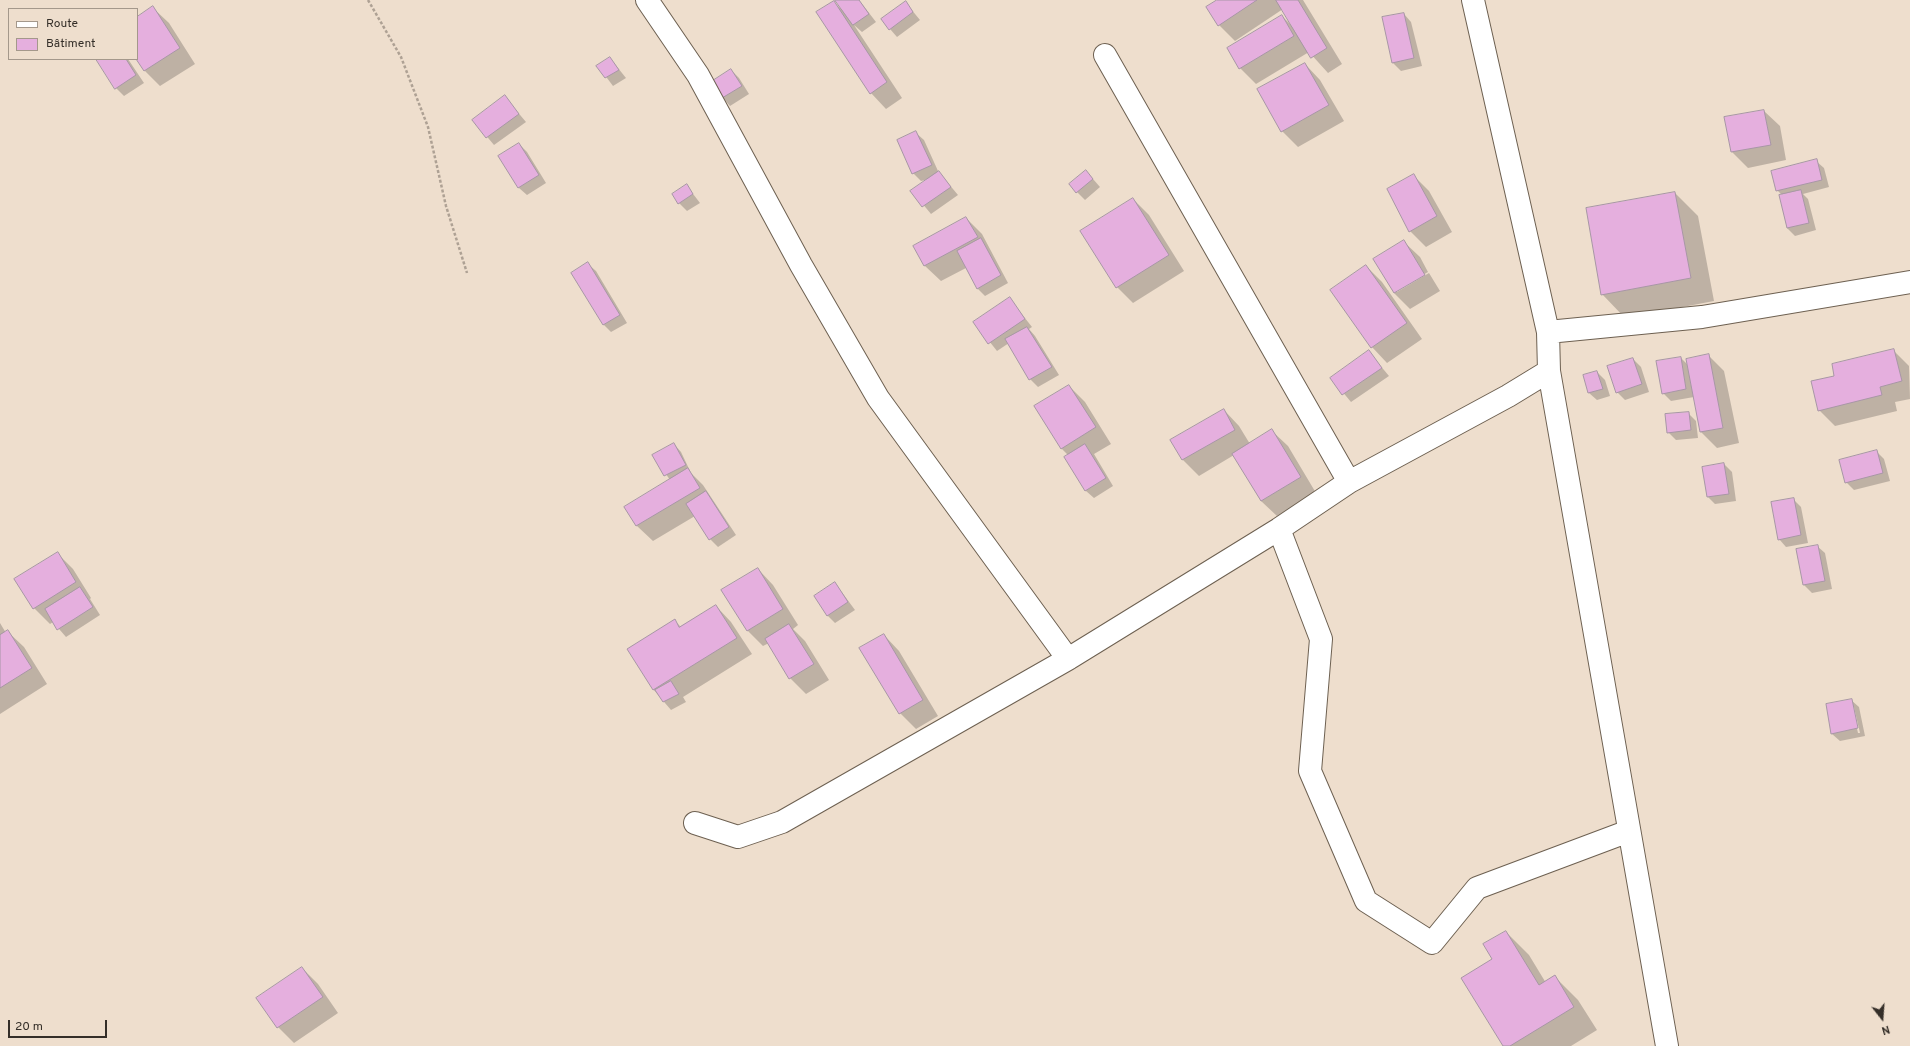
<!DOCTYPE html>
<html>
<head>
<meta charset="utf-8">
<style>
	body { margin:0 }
	#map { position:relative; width:1910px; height:1046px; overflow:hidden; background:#eedecd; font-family:Overpass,sans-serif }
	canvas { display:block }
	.legend { position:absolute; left:8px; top:8px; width:130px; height:52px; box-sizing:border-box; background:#eedecd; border:1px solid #a4988b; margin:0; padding:5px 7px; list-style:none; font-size:12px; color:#342e28 }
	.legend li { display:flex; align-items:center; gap:8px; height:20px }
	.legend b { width:20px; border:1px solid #a4988b }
	.north { position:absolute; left:1862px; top:998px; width:40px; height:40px; -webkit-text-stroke:3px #eedecd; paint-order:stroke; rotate:163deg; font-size:11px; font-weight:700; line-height:16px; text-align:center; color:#342e28 }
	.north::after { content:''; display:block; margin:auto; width:14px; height:18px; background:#342e28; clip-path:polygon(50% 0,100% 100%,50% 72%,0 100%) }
	.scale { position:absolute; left:8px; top:1020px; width:99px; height:18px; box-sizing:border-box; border:2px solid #342e28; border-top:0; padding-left:5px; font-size:12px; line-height:14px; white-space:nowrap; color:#342e28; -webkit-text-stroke:3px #eedecd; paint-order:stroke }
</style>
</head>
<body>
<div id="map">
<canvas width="1910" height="1046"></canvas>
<ul class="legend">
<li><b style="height:5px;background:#fff"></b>Route</li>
<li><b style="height:11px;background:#e5afde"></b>Bâtiment</li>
</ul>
<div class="north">N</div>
<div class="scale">20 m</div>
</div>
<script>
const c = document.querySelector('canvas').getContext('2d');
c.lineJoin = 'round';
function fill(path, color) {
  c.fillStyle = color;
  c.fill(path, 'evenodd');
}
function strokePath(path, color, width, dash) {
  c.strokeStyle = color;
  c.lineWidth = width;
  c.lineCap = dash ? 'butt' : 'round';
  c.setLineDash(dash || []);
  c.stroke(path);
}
fill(new Path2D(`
	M836 0H859L876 22 862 32 854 25 902 98 886 109 871 93 833 2 845 12Z
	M1219 0H1303L1342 64 1328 73 1309 52 1256 84 1240 68 1282 16 1293 27 1283 9 1235 41 1219 25Z
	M906 3 920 20 897 37 890 29Z
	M153 8 169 23 195 64 160 86 145 71Z
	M1404 14 1411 22 1422 66 1401 71 1393 63 1383 18Z
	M610 58 626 78 613 86 598 66Z
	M98 59H128L144 83 124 96 116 88Z
	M1305 64 1320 80 1344 121 1298 147 1282 131Z
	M731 70 739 78 749 94 730 106 723 98Z
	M505 97 526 122 494 145 473 120Z
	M1764 111 1780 126 1786 160 1748 168 1732 152 1726 118Z
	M916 133 924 140 938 171 958 195 931 214 912 191 929 179 921 181 913 173Z
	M519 144 527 152 546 183 527 195 519 188 500 157Z
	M1816 161 1824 168 1829 187 1803 194 1808 199 1816 230 1795 236 1787 228 1780 196 1782 195 1777 190Z
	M1086 171 1100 187 1085 200 1077 192Z
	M1413 175 1429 191 1452 232 1426 247 1410 231Z
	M687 186 700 203 687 211 679 203Z
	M1675 193 1698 216 1714 301 1625 318 1602 294Z
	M1133 199 1149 215 1184 271 1133 303 1117 287 1082 232Z
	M966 218 982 234 1008 283 985 296 977 288 966 268 941 281 925 266 914 246Z
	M1404 242 1420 257 1428 272 1397 290V292L1429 273 1440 291 1410 309 1394 293 1374 259Z
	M588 264 596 271 627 323 611 332 603 324Z
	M1366 266 1382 282 1422 339 1387 363 1372 347Z
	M1009 298 1032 327 1029 329 1035 336 1059 375 1038 387 1030 379 1009 343 997 351 974 322Z
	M1893 350 1909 366 1910 399 1895 402 1897 411 1835 426 1819 410 1836 377Z
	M1369 352 1389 376 1351 402 1331 378Z
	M1708 355 1724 371 1739 443 1717 448 1701 432 1694 397 1671 401 1663 393 1681 358 1688 365Z
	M1633 359 1641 367 1649 392 1625 400 1617 392Z
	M1597 372 1605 380 1610 396 1597 400 1589 393Z
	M1069 386 1085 402 1111 444 1094 454 1113 486 1094 498 1086 491 1065 457 1068 455 1062 449Z
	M1224 410 1239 426 1250 444 1272 431 1288 446 1316 493 1277 516 1261 501 1234 455 1199 476 1183 460 1171 440Z
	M1688 413 1696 421 1698 438 1676 440 1668 432Z
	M674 444 681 452 691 473 703 485 736 535 718 547 710 539 695 516 653 541 637 526 626 507 670 480 653 455Z
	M1876 451 1884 459 1890 481 1854 490 1846 482Z
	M1724 464 1732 472 1736 501 1715 504 1708 497Z
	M1793 499 1801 507 1808 543 1786 547 1779 539Z
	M1817 546 1825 553 1832 589 1812 593 1804 585Z
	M57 553 73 569 91 598 90 599 100 615 66 637 53 622 50 624 34 608Z
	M758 569 773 585 798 625 793 629 805 641 829 680 806 694 790 678 769 643 763 646 748 631 723 590Z
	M835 583 855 610 835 623 827 615Z
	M716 606 731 622 752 654 683 697 686 702 671 710 653 689 675 621 681 627Z
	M0 623 6 633 8 632 24 647 47 684 0 714Z
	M884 635 899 651 938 716 916 729 900 713Z
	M1851 700 1859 707 1865 736 1840 741 1832 734ZM1852 707H1854L1860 733H1858Z
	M1506 932 1529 955 1546 983 1555 977 1578 1000 1597 1030 1571 1046H1504L1493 959Z
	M302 968 318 984 338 1013 294 1043 278 1027Z`), '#0003');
const building = new Path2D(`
	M835 0H859L869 14 853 25Z
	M1217 0H1257L1218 26 1206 7Z
	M1276 0H1298L1327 48 1311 58Z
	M834 1 887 82 870 94 816 12Z
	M906 1 913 12 889 30 881 19Z
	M153 6 180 48 144 71 136 59 137 17Z
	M1404 13 1414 58 1392 63 1382 17Z
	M1282 15 1294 36 1239 69 1227 48Z
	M610 57 619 70 605 78 596 66Z
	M96 59H126L136 75 115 89Z
	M1305 63 1329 105 1281 132 1257 89Z
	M731 69 742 86 722 98 711 82Z
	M505 95 519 114 486 138 472 120Z
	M1764 110 1771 145 1731 152 1724 117Z
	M916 131 932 165 912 174 897 140Z
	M519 143 539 175 518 188 498 156Z
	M1817 159 1822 180 1776 191 1771 171Z
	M1086 170 1093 179 1076 193 1069 184Z
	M939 171 951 187 922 207 910 191Z
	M1414 174 1437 216 1409 232 1387 189Z
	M687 184 693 194 678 204 672 194Z
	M1801 190 1809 223 1787 228 1779 195Z
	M1675 192 1691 278 1601 295 1586 208Z
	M1133 198 1169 255 1116 288 1080 231Z
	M966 217 978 237 924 266 913 246Z
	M981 238 1001 275 977 289 957 251Z
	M1404 240 1425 275 1394 293 1373 259Z
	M588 262 620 315 603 325 571 273Z
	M1366 265 1407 323 1371 348 1330 290Z
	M1010 297 1025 319 988 344 973 322Z
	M1027 327 1052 367 1029 380 1005 339Z
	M1894 349 1902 381 1880 387 1882 395 1818 411 1811 381 1834 376 1832 364Z
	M1369 350 1382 368 1342 395 1330 378Z
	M1709 354 1723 428 1700 432 1686 359Z
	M1681 357 1686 389 1662 394 1656 361Z
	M1633 358 1642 384 1616 393 1607 366Z
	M1597 371 1603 389 1588 393 1583 375Z
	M1069 385 1096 427 1061 449 1034 406Z
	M1224 409 1235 430 1182 460 1170 440Z
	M1689 412 1691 430 1667 433 1665 414Z
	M1272 429 1301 477 1261 501 1232 454Z
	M674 443 686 465 664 476 652 455Z
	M1085 444 1106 478 1085 491 1064 457Z
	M1877 450 1883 473 1845 483 1839 460Z
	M1724 463 1729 494 1707 497 1702 467Z
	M688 468 700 488 636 526 624 507Z
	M706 491 729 527 709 540 686 504Z
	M1794 498 1801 535 1778 540 1771 502Z
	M1818 545 1825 581 1803 585 1796 549Z
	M58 552 76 582 33 609 14 579Z
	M758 568 783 609 747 631 721 590Z
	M835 582 848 602 827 616 814 596Z
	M80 587 93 607 57 630 45 609Z
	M716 605 737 638 653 690 627 649 675 619 679 627Z
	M789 624 814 664 789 679 765 639Z
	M8 630 32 668 0 688V635Z
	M884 634 923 700 899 714 859 648Z
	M671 681 679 694 663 702 655 690Z
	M1852 699 1858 728 1831 734 1826 704Z
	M1506 931 1539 985 1555 975 1574 1007 1510 1046H1503L1461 978 1492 959 1483 944Z
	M302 967 323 997 277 1028 256 998Z`);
fill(building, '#e5afde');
strokePath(building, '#a796a5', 1);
const minor = new Path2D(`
	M647 0 698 75 801 265 878 398 1068 659
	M1473 0 1548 332 1549 371 1667 1046
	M1105 55 1349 482
	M1548 332 1702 317 1910 282
	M1279 529 1321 639 1310 771 1366 901 1432 943 1477 888 1629 831
	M695 823 738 837 782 822 1068 659 1279 529 1349 482 1508 396 1549 371`);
strokePath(minor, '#6d6051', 24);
strokePath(new Path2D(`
	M368 0 401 57 428 127 446 206 467 273`), '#aea194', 2.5, [3, 2]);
strokePath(minor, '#fff', 22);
</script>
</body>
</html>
